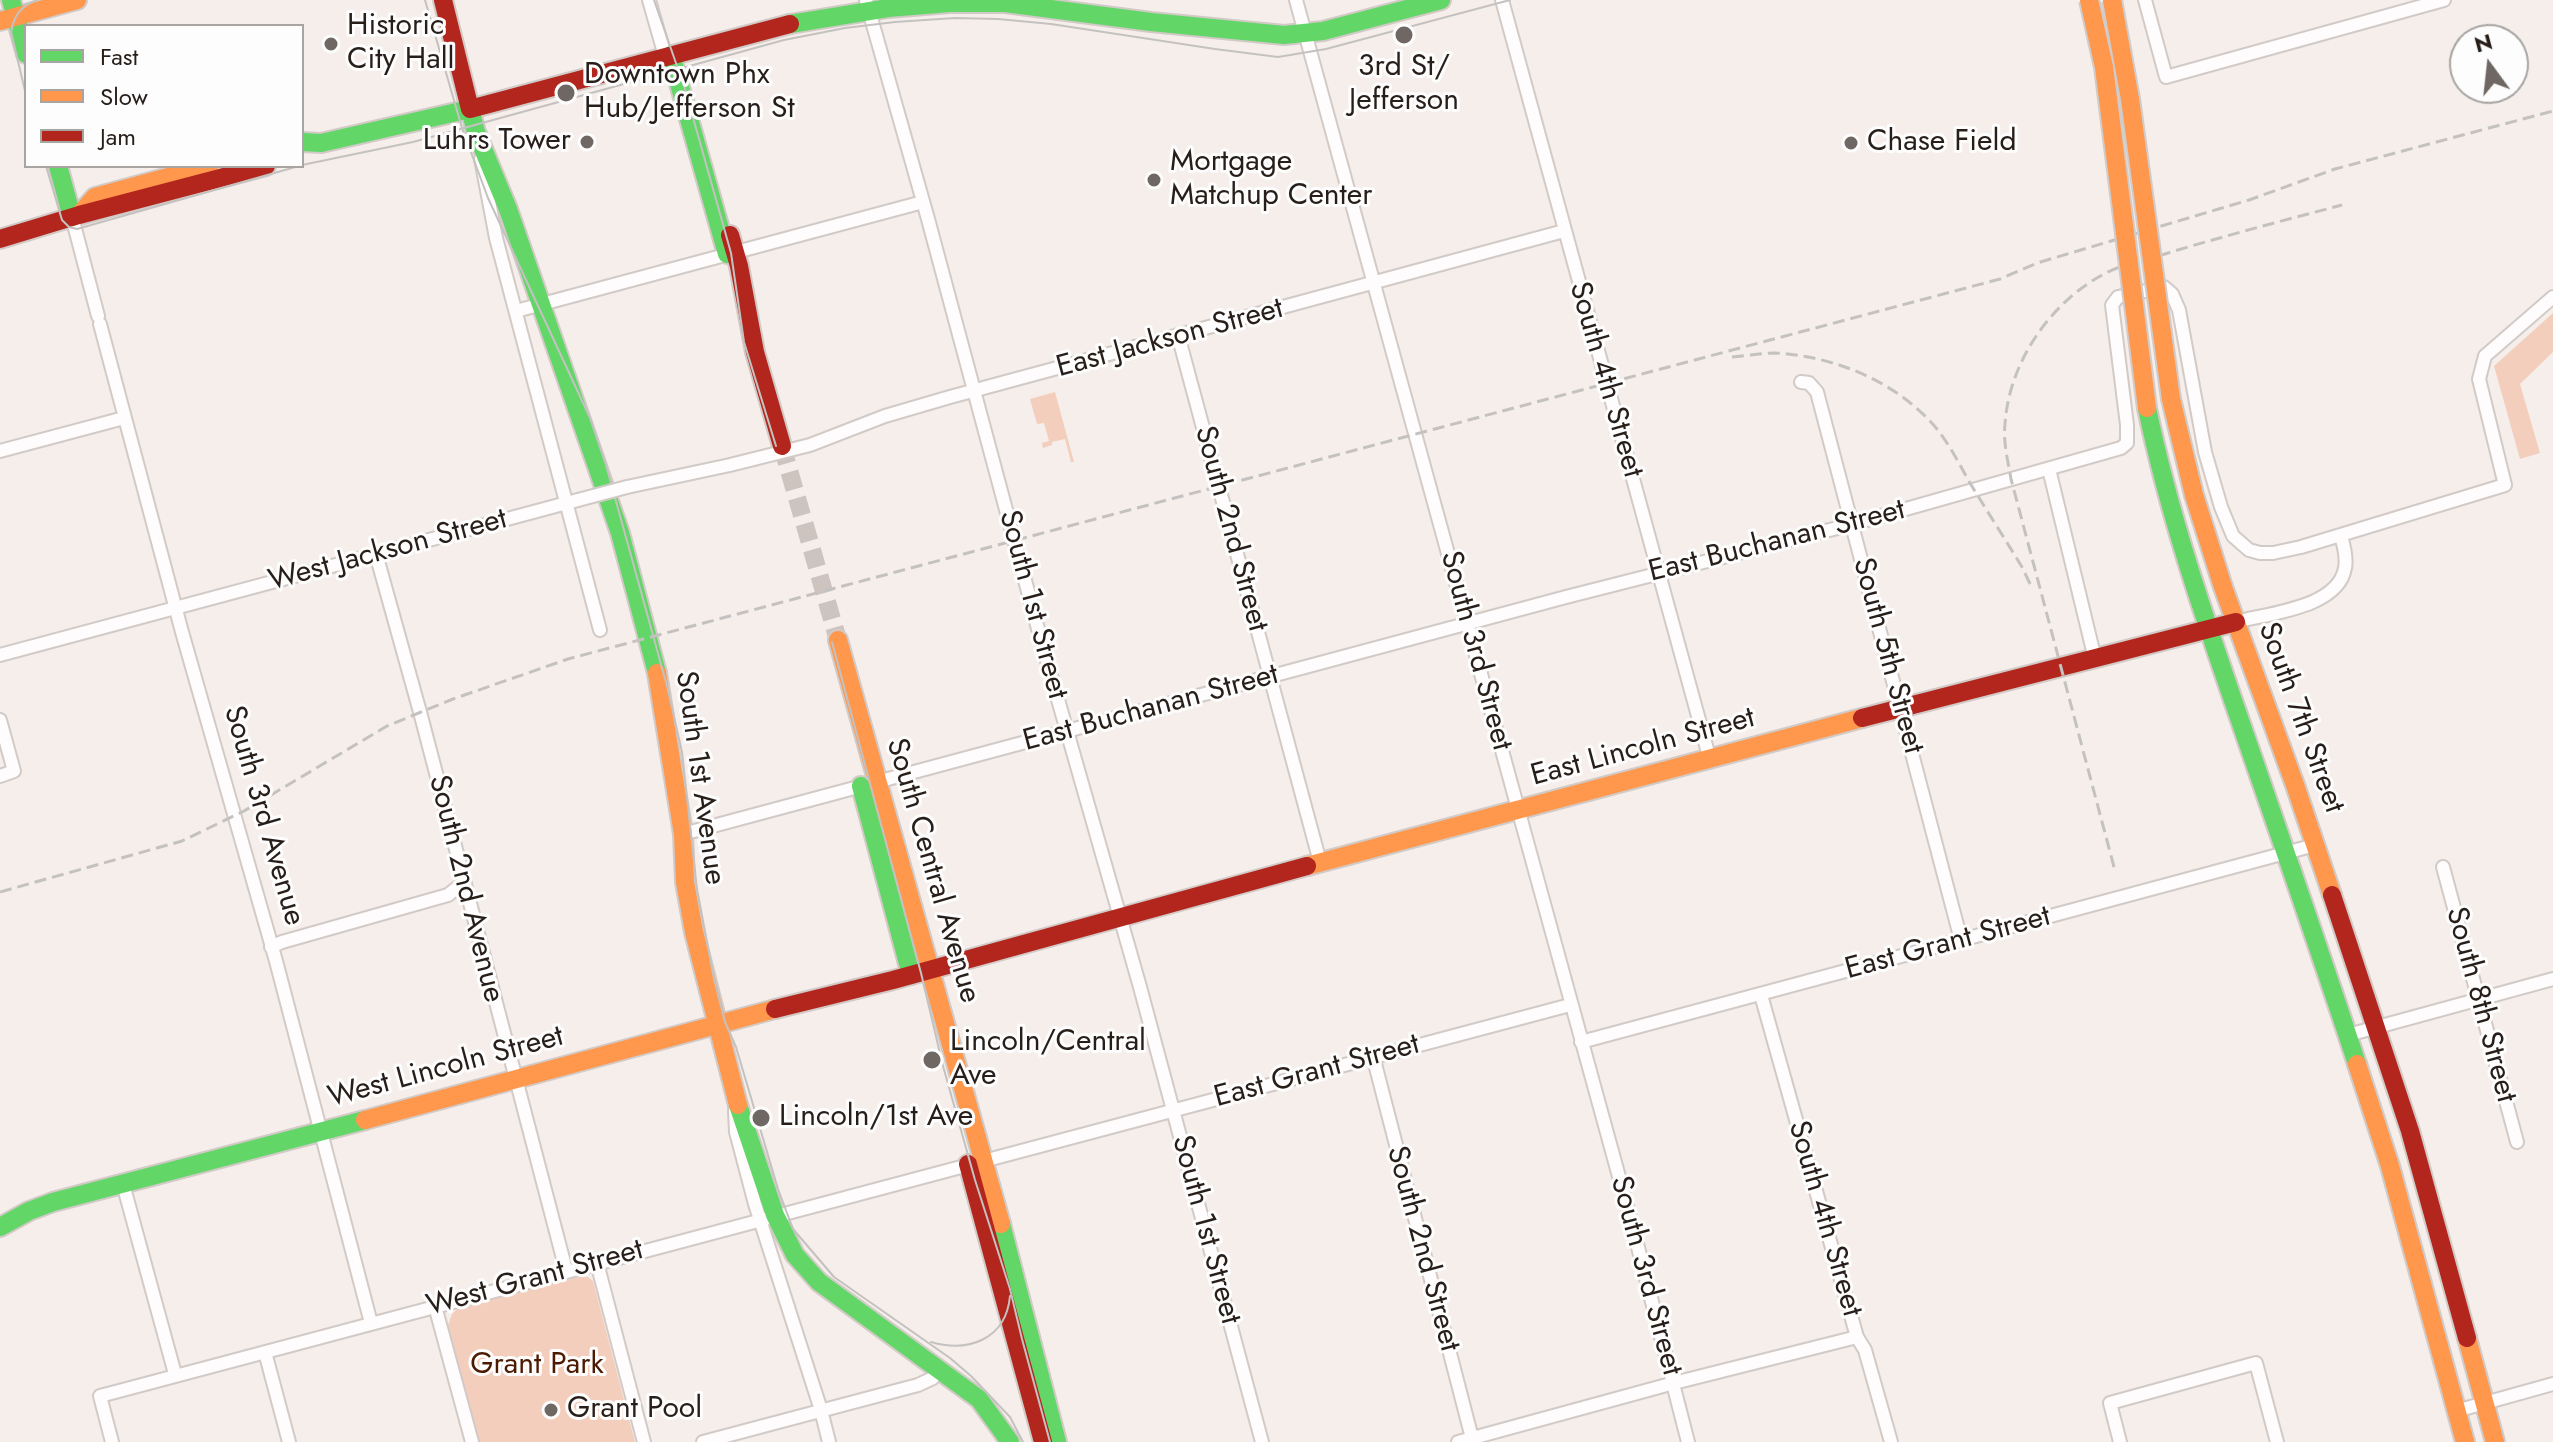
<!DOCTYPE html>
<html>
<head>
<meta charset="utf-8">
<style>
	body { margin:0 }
	#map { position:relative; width:2553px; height:1442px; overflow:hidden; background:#f6eeea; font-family:Jost,sans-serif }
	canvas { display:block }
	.legend { position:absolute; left:24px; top:24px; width:280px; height:144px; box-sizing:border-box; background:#fdfdfd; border:2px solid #a7a4a2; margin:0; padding:10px 14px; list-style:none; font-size:24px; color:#271e1a }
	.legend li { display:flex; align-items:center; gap:16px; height:40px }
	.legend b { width:40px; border:2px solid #a7a4a2 }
	.north { position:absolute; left:2449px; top:24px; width:80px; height:80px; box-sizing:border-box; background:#fdfdfd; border:2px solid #a7a4a2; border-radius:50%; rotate:345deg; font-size:22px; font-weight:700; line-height:32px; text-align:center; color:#271e1a }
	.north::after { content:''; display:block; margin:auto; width:28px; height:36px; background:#6f6763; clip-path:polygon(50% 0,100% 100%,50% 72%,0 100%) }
</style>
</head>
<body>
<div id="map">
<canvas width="2553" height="1442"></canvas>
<ul class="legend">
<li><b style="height:10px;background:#63d668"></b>Fast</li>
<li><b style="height:10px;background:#ff974d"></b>Slow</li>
<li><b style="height:10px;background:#b3261e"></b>Jam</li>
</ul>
<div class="north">N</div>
</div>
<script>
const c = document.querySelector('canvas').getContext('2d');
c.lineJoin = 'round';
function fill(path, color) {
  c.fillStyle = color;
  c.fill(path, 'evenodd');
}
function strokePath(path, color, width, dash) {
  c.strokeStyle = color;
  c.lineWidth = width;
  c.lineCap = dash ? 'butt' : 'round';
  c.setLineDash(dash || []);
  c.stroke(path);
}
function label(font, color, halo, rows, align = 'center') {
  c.font = font + ' Jost,sans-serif';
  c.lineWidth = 6;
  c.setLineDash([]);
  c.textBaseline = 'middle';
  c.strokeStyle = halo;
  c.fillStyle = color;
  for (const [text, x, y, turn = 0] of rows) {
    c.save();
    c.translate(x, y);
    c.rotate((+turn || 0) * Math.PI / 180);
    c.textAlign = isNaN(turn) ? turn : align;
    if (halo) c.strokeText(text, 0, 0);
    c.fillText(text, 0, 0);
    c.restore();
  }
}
fill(new Path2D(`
	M2553 313V352L2520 384 2540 453 2520 459 2494 366Z
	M1055 392 1074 462H1071L1065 439 1052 442V445L1043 448 1042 443 1049 441 1044 423 1037 424 1030 399Z
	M582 1276 588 1277 593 1281 635 1442H479L448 1325 452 1314 457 1309Z`), '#f3cebc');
strokePath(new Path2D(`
	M782 446 838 640`), '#cdc4c0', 18, [18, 9]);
const street = new Path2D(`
	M649 0 665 56
	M866 0 928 219 1041 640 1140 987 1262 1442
	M1296 0 1632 1224 1688 1442
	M1502 0 1710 760
	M2145 0 2166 77 2444 0
	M481 159 496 238 600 630
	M72 217 98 316
	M516 311 923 202
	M100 324 182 632 276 961 371 1323
	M1178 335 1320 862
	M1801 382 1809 383 1817 392 1961 940
	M0 451 124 418
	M2049 469 2095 659
	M627 487 730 465 810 445 885 416 950 397 1564 231
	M376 554 420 712 566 1270
	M2236 622C2269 613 2338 608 2345 568 2347 558 2344 546 2341 536
	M0 655 578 500
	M0 720 14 771 0 776
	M683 834 1566 597 1853 524 2121 448 2127 443V425L2112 305 2118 297 2164 287 2172 294 2179 310 2205 452 2221 507 2233 536 2249 550 2260 553H2273L2301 547 2505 485 2479 379 2485 356 2553 297
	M2443 867 2517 1142
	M271 947 282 942 448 895 463 883
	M1761 995 1857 1337 1865 1350 1891 1442
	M2348 1035 2553 979
	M1581 1042 2315 845
	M1373 1056 1473 1442
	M735 1111 736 1132 755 1204 821 1410 829 1442
	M123 1184 175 1374
	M597 1263 644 1442
	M435 1306 472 1442
	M265 1352 289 1442
	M2456 1411 2553 1384
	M112 1442 100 1396 119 1391 1570 1005
	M703 1442 918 1385 933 1378 939 1368
	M1458 1442 1674 1383 1857 1337
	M2120 1442 2110 1403 2256 1363 2277 1442`);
const fast = new Path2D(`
	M11 0 26 54
	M790 24 888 8 950 3H1005L1151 22 1284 35 1323 31 1441 0
	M671 55 727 254
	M302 142 321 143 470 109 476 132 508 209 620 533 657 673
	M58 166 72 217
	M2147 408C2170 520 2208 628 2245 735 2283 845 2321 954 2357 1064
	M861 786 911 975
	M738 1105 775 1215 795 1255 819 1282 979 1399 1010 1442
	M1001 1224 1057 1442
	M0 1227 29 1211 53 1202 365 1120`);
const slow = new Path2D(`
	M0 21 77 0
	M79 215 95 197 209 166
	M2171 399 2194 495 2223 587 2295 785 2332 895
	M838 640 1001 1224
	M657 673 683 834 685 882 694 932 738 1105
	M1307 866 1862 718
	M2357 1064 2390 1166 2465 1442
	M365 1120 775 1009
	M2467 1338 2495 1442`);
const jam = new Path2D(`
	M443 0 470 109 790 24
	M730 235 739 266 755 352 782 446
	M0 239 79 215 266 166
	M1862 718 2236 622
	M2332 895 2410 1131 2467 1338
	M775 1009 893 980 1307 866
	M968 1164 1043 1442`);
strokePath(street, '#d2cac6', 16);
strokePath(fast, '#d2cac6', 22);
strokePath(slow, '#d2cac6', 22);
strokePath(jam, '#d2cac6', 22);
strokePath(street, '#fefcfc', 12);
strokePath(fast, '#63d668', 18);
strokePath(slow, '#ff974d', 18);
strokePath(jam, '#b3261e', 18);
strokePath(new Path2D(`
	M425 0 462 128 488 198 590 418 606 465 667 686 682 752 697 889 714 979 725 1022 736 1047 778 1189 793 1229 834 1277 950 1358 971 1376 1010 1417 1023 1442
	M654 0 685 89 731 253 744 342 776 446
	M26 95 11 32C14 15 21 6 37 0
	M302 165 413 142 784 40 845 28 895 22 955 18 998 19 1051 24 1215 49 1278 57 1326 49 1510 0
	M46 166 62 220 69 227 77 229 299 166
	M832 642 921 973 943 1066 975 1180 1010 1289 1022 1339 1050 1442
	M931 1342C969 1353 1006 1339 1010 1296`), '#c4c2c0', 2);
strokePath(new Path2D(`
	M1732 357C1746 356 1761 353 1775 353 1832 356 1890 379 1930 421 1947 439 1958 462 1970 483 1987 511 2005 539 2022 567L2032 588
	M2114 867 2011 479C2008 461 2003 443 2005 424 2009 362 2051 301 2106 273 2125 263 2150 259 2171 252 2228 235 2285 220 2342 205
	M0 892 182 841 244 811 387 726 453 699 568 659 2000 279 2037 263 2249 200 2335 169 2553 111`), '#c4c2c0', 3, [12, 6]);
const streetBridge = new Path2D(`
	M578 500 627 487`);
const slowBridge = new Path2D(`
	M2089 0 2104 67 2147 408
	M2112 0 2130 99 2171 399`);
strokePath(streetBridge, '#d2cac6', 16, []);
strokePath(slowBridge, '#d1ccca', 22, []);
strokePath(streetBridge, '#fefcfc', 12);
strokePath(slowBridge, '#ff974d', 18);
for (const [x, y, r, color] of [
	[1404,35,10,"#6f6763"],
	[331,44,8,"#6f6763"],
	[566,93,10,"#6f6763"],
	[587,142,8,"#6f6763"],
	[1851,143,8,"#6f6763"],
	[1154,180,8,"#6f6763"],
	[932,1060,10,"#6f6763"],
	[761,1118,10,"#6f6763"],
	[551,1410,8,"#6f6763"]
]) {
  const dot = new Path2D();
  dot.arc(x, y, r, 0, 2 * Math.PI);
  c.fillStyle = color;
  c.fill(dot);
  strokePath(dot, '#fdfdfd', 3);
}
label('30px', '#271e1a', '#fdfdfd', [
	["Historic",347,27],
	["City Hall",347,61],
	["3rd St/",1404,68,"center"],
	["Jefferson",1404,102,"center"],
	["Downtown Phx",584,76],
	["Hub/Jefferson St",584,110],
	["Luhrs Tower",571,142,"right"],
	["Chase Field",1867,143],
	["Mortgage",1170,163],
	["Matchup Center",1170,197],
	["Lincoln/Central",950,1043],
	["Ave",950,1077],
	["Lincoln/1st Ave",779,1118],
	["Grant Pool",567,1410]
], 'left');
label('30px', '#271e1a', '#fdfdfd', [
	["East Jackson Street",1170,339,-15],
	["South 4th Street",1605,380,74],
	["South 2nd Street",1230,529,75],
	["East Buchanan Street",1777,542,-14],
	["West Jackson Street",388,551,-15],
	["South 1st Street",1032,605,75],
	["South 3rd Street",1475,651,75],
	["South 5th Street",1887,656,75],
	["East Buchanan Street",1151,709,-15],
	["South 7th Street",2300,718,70],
	["East Lincoln Street",1643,748,-15],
	["South 1st Avenue",699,778,82],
	["South 3rd Avenue",263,816,74],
	["South Central Avenue",932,871,74],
	["South 2nd Avenue",465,889,76],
	["East Grant Street",1948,944,-15],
	["South 8th Street",2480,1005,75],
	["West Lincoln Street",446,1068,-15],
	["East Grant Street",1317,1072,-15],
	["South 4th Street",1824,1219,74],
	["South 1st Street",1205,1230,75],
	["South 2nd Street",1422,1249,75],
	["South 3rd Street",1645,1276,75],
	["West Grant Street",535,1279,-15]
]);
label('30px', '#4c1a00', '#fdfdfd', [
	["Grant Park",537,1366]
]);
</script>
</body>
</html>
